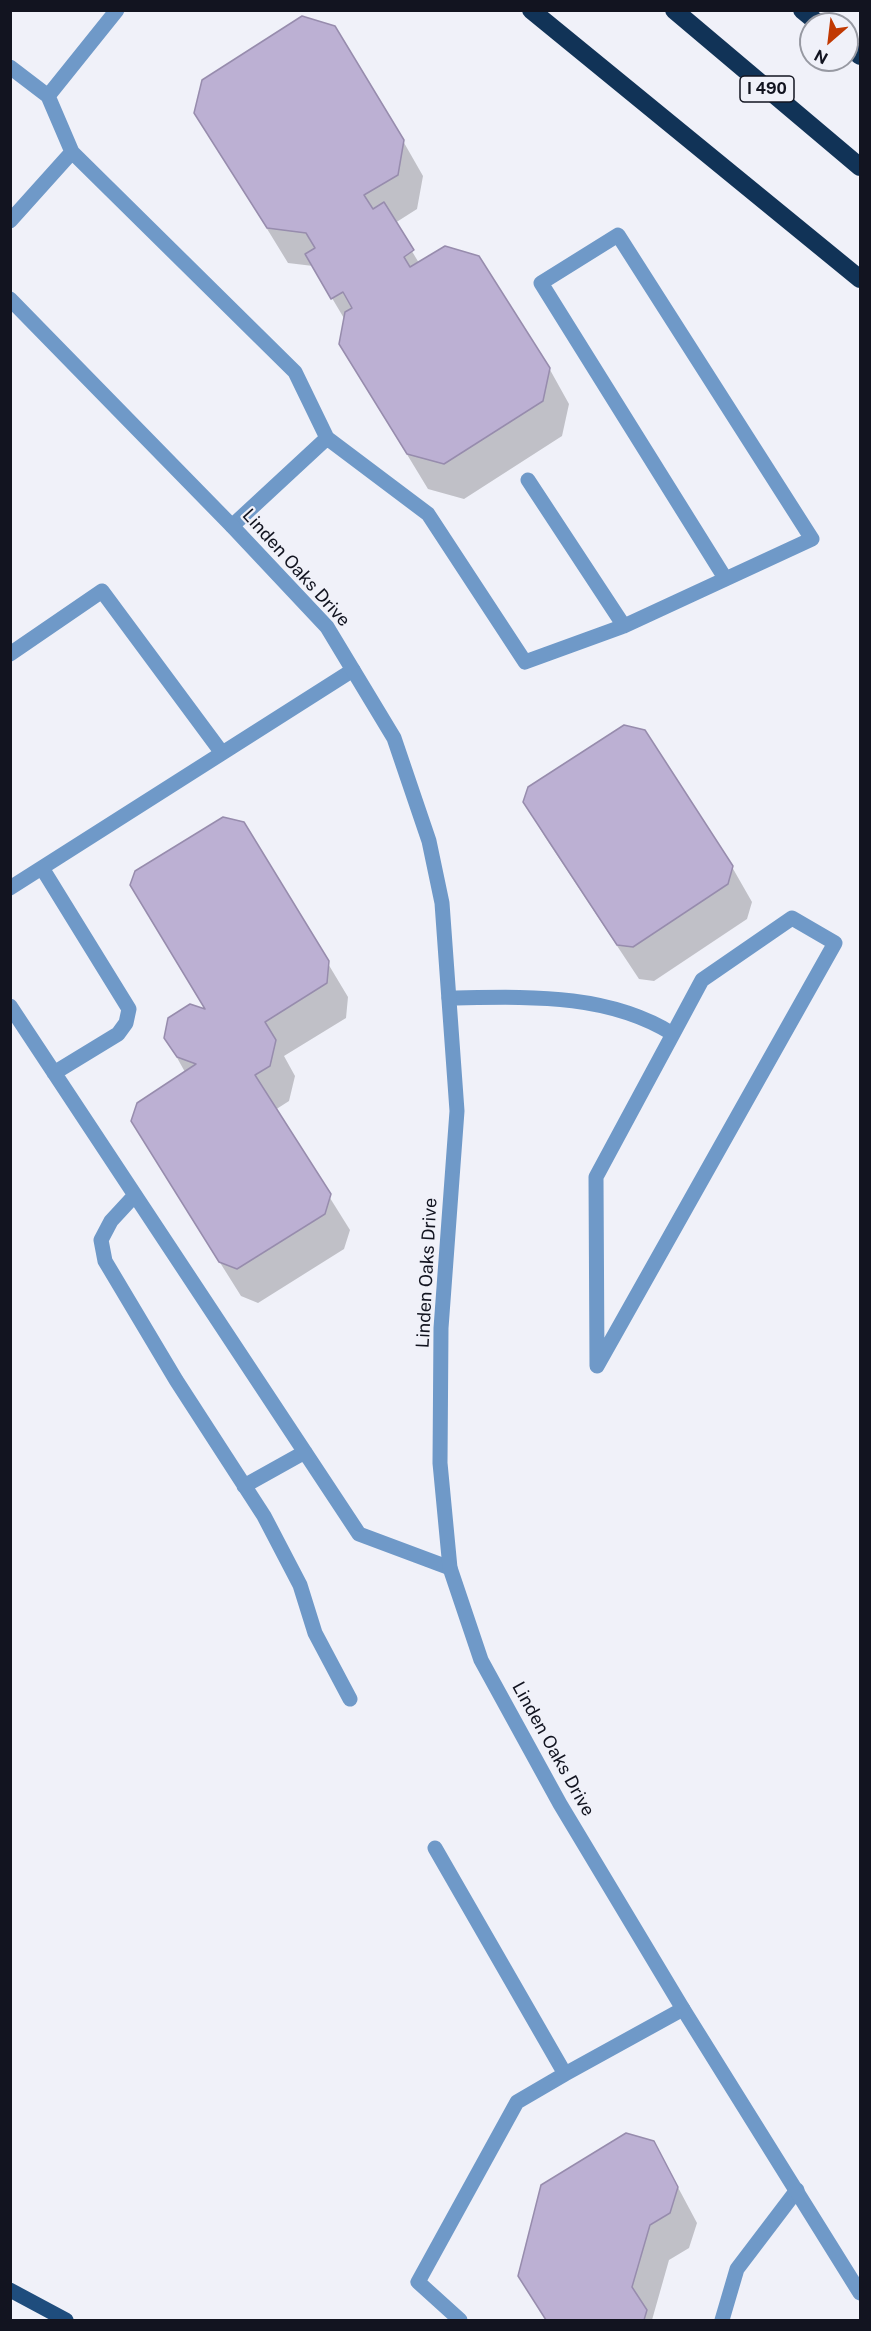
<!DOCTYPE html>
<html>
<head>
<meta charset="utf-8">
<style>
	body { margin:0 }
	#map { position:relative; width:871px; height:2331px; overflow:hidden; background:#f0f1f9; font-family:"Public Sans",sans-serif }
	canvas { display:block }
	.frame { position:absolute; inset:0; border:12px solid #121420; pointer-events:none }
	.north { position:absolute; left:799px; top:12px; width:60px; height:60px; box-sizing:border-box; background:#f0f1f9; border:2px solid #9799a2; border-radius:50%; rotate:208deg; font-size:16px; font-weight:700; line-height:24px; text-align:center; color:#121420 }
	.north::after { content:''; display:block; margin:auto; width:21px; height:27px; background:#c13902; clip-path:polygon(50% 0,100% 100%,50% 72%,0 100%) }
</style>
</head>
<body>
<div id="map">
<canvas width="871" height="2331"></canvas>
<div class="frame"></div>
<div class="north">N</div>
</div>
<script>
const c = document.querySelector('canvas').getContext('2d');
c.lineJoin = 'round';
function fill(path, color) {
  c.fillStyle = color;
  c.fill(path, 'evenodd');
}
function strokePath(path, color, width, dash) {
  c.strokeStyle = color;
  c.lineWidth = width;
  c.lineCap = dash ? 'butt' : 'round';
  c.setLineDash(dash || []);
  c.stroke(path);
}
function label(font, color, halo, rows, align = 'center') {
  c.font = font + ' "Public Sans",sans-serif';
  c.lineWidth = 4.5;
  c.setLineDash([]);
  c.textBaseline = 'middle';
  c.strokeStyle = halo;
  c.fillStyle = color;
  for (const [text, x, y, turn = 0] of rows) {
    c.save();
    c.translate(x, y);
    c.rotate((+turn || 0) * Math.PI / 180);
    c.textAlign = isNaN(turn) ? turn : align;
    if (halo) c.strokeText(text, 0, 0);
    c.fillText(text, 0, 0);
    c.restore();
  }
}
fill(new Path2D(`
	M196 113 403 141 423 176 417 209 395 223 419 263 549 368 569 404 562 436 464 499 428 489 340 344 345 320 313 266 288 263Z
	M524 802 732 867 752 902 747 919 654 981 639 979 545 837Z
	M327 962 348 997 346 1018 284 1056 295 1076 289 1101 275 1110 350 1230 344 1249 258 1303 241 1296 153 1156 185 1072 166 1038 208 1012Z
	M673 2178 697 2223 689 2248 669 2260 652 2320H546L520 2275Z`), '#0003');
const building = new Path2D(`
	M302 16 335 26 404 140 398 175 364 195 373 209 384 202 414 250 404 257 410 267 445 246 479 256 550 368 543 401 444 464 407 454 339 344 345 312 352 308 343 292 331 299 305 254 315 248 306 233 267 228 194 113 202 80Z
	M624 725 645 730 733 866 728 884 633 947 617 945 523 802 528 787Z
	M223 817 244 822 329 961 327 983 265 1022 276 1040 270 1066 255 1075 331 1194 325 1214 237 1269 219 1262 131 1121 137 1103 196 1064 177 1057 164 1038 168 1018 190 1004 205 1009 130 885 135 871Z
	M626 2133 654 2141 678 2187 670 2213 650 2225 632 2287 647 2310 644 2320H546L518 2276 541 2185Z`);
fill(building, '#bcb0d3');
strokePath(building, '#978cad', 1.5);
strokePath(new Path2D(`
	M10 67 48 96 72 152
	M48 96 117 10
	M10 221 72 152 295 372 327 438 232 526
	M327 438 428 514 525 662 624 626 812 539 618 235 541 283 725 578
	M528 480 624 626
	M10 654 102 591 222 753
	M42 868 129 1009 126 1023 118 1034 54 1073
	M10 888 353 670
	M449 998C524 997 606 992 673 1034L596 1177 597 1366 835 943 792 918 702 980 673 1034
	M10 1006 359 1534 450 1568
	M135 1195 111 1221 101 1240 105 1261 176 1380 264 1516 300 1585 315 1633 350 1699
	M244 1486 305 1452
	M435 1848 565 2074 517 2102 418 2282 460 2320
	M565 2074 683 2009
	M722 2320 737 2269 797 2190`), '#6f99c8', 15);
strokePath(new Path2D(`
	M10 299 232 526 327 627 394 738 429 841 442 903 457 1111 441 1328 440 1463 450 1568 481 1660 560 1804 683 2009 860 2293`), '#6f99c8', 15);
strokePath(new Path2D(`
	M10 2290 66 2320`), '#1f4d7d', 15);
strokePath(new Path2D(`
	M531 10 860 279
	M674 10 860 167
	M802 10 819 24
	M847 45 860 56`), '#113357', 18);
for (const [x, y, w] of [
	[767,89,54]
]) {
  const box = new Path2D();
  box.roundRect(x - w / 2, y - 13, w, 26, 4.5);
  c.fillStyle = '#f0f1f9';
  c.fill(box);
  strokePath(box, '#121420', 1.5);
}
label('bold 16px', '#121420', null, [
	["I 490",767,89]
]);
label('18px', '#121420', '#f0f1f9', [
	["Linden Oaks Drive",296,568,48],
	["Linden Oaks Drive",427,1273,-87],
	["Linden Oaks Drive",553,1749,61]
]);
</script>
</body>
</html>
